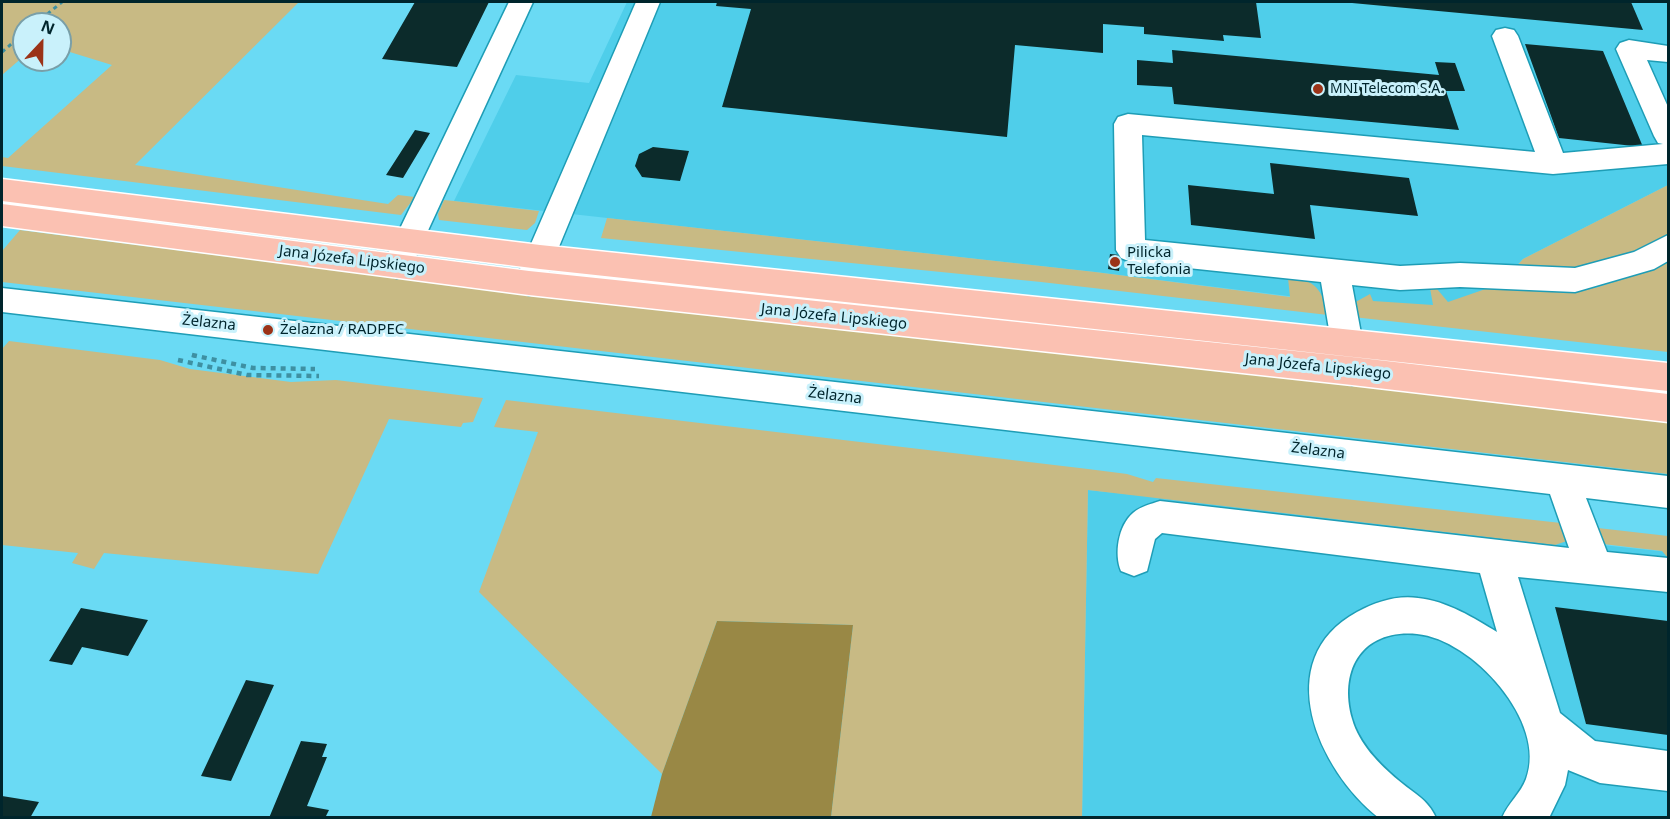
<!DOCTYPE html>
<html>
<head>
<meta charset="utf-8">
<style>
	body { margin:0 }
	#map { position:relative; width:1670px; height:819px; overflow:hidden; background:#6adaf4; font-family:"Noto Sans",sans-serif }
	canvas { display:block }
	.frame { position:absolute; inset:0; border:3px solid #00252c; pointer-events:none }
	.north { position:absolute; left:12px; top:12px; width:60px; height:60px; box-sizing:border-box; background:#c9f1fb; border:2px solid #799fa8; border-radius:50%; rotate:22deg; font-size:16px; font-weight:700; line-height:24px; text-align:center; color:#00252c }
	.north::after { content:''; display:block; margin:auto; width:21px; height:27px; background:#9b3318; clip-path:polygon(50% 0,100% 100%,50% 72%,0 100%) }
</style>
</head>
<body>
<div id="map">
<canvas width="1670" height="819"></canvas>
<div class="frame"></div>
<div class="north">N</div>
</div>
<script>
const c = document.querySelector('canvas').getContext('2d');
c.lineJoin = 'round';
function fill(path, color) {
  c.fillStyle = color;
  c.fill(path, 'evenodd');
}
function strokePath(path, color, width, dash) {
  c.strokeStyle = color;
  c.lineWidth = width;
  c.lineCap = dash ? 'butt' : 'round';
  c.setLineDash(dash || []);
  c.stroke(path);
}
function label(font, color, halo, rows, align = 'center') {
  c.font = font + ' "Noto Sans",sans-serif';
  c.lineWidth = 6;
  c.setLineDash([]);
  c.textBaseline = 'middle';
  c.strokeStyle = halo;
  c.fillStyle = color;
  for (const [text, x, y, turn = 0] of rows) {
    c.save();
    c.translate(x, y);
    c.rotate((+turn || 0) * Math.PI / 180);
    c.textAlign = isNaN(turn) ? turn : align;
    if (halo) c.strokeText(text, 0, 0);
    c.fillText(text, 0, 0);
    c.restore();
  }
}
fill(new Path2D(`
	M627 2H1668V185L1523 259 1500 284 1469 312 1352 304 1095 272 454 201 516 75 589 83Z
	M1088 490 1668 552V817L1082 818Z`), '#4fceea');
fill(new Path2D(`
	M2 2H299L135 165 388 204 398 195 415 197 401 215 2 166V157L8 158 112 65 60 49V24H24V56L2 75Z
	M1668 185V236L1647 248 1576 274 1512 271 1523 259Z
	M444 200 454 201 539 211 535 223 527 230 439 220 438 214Z
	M607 218 1095 272 1290 297 1288 278C1316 279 1322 290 1328 315L1041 282 601 238Z
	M20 230 505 292 951 342 1603 408 1668 418V474L2 282V251Z
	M1668 255V352L1353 317 1352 304 1370 294 1373 301 1433 305 1430 288 1437 289 1448 302 1500 284 1595 288 1632 276Z
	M9 341 160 360 190 369 291 382 336 380 483 398 473 422 463 423 461 427 389 419 318 574 104 553 94 569 72 563 78 553 2 545V349Z
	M506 400 1088 469 1127 474 1153 482 1156 478 1561 523 1567 541 1555 545 1088 490 1082 818 831 817 853 625 717 621 662 774 479 592 538 432 494 427Z
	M1598 528 1668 536V558L1662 551 1603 544Z`), '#c8ba84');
fill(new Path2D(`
	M717 621 853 625 831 817H651L662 774Z`), '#998845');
fill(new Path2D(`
	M415 2H489L457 67 382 59Z
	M717 2H1256L1261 38 1223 35 1224 41 1144 34V27L1103 24V53L1015 45 1007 137 722 107 751 9 716 6Z
	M1352 2H1631L1643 30 1352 3Z
	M1525 44 1603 51 1643 147 1559 138Z
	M1172 50 1439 75 1435 62 1455 63 1465 91H1446L1459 130 1174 104 1172 87 1137 85V60L1173 63Z
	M415 130 430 133 403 178 386 175Z
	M653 147 689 151 680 181 642 177 635 166 639 154Z
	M1270 163 1409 178 1418 216 1310 205 1315 239 1191 225 1188 185 1274 194Z
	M1110 254 1121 255 1119 271 1108 269Z
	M1555 607 1668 621V735L1586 724Z
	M81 608 148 620 128 656 82 647 72 665 49 661Z
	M246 680 274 685 231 781 201 776Z
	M301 741 327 744 322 757H327L307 806 329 810 325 818H269Z
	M2 796 39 802 30 818H2Z`), '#0c2b2b');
const minor = new Path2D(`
	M509 2H533L408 274 397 278 386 274 382 266Z
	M636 2H660L544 283 540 292 529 295 518 292 514 283Z
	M1505 28 1514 30 1518 36 1563 153 1663 144 1658 143 1654 136 1616 49 1620 43 1629 40 1668 46V62L1647 60 1668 107V164L1553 174 1142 135 1145 240 1400 266 1460 263 1575 268 1634 252 1668 235V261L1654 269 1575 292 1460 287 1400 290 1352 285 1368 371 1363 381 1352 385 1341 381 1336 371 1321 282 1131 262 1121 258 1116 250 1114 124 1118 117 1128 114 1535 152 1492 36 1496 30Z
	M2 288 1668 476V508L1586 498 1607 552 1668 558V592L1518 577 1560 713 1595 741 1668 751V791L1600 783 1568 770 1565 785 1549 818H1502C1508 803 1521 793 1526 779 1548 722 1472 639 1417 634 1363 629 1338 669 1352 719 1359 744 1379 764 1398 780 1413 793 1428 799 1436 818H1379C1318 770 1269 660 1357 612 1376 602 1396 595 1418 598 1447 601 1474 618 1497 632L1480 573 1162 533 1155 539 1147 571 1134 576 1121 571C1114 554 1118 526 1133 513 1141 506 1151 504 1160 501L1569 548 1550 494 2 312Z`);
const major = new Path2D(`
	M2 179 540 245 1668 363V391L540 269 2 201Z
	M2 204 529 271 1352 357 1668 394V422L1352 385 529 295 2 226Z`);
strokePath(minor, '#1e9db6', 3);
strokePath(major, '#fff', 3);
strokePath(new Path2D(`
	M35 24 62 2
	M2 52 24 33
	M192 355 197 357`), '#3e90a2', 3, [4, 4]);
strokePath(new Path2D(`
	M192 355 253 368 315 369
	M178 360 247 375 319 376`), '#3e90a2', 4.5, [5, 5]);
fill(minor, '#fff');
fill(major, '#fbc1b2');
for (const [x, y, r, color] of [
	[1318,89,6,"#9b3318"],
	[1115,262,6,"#9b3318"],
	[268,330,6,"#9b3318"]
]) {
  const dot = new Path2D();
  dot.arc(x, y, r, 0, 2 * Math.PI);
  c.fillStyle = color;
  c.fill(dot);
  strokePath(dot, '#c9f1fb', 2);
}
label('14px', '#00252c', '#c9f1fb', [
	["MNI Telecom S.A.",1330,89]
], 'left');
label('15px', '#00252c', '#c9f1fb', [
	["Pilicka",1127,253],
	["Telefonia",1127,270],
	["Żelazna / RADPEC",280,330]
], 'left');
label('15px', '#00252c', '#c9f1fb', [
	["Jana Józefa Lipskiego",352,260,7],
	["Jana Józefa Lipskiego",834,317,6],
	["Żelazna",209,323,6],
	["Jana Józefa Lipskiego",1318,367,6],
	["Żelazna",835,396,7],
	["Żelazna",1318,451,7]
]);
</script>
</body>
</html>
